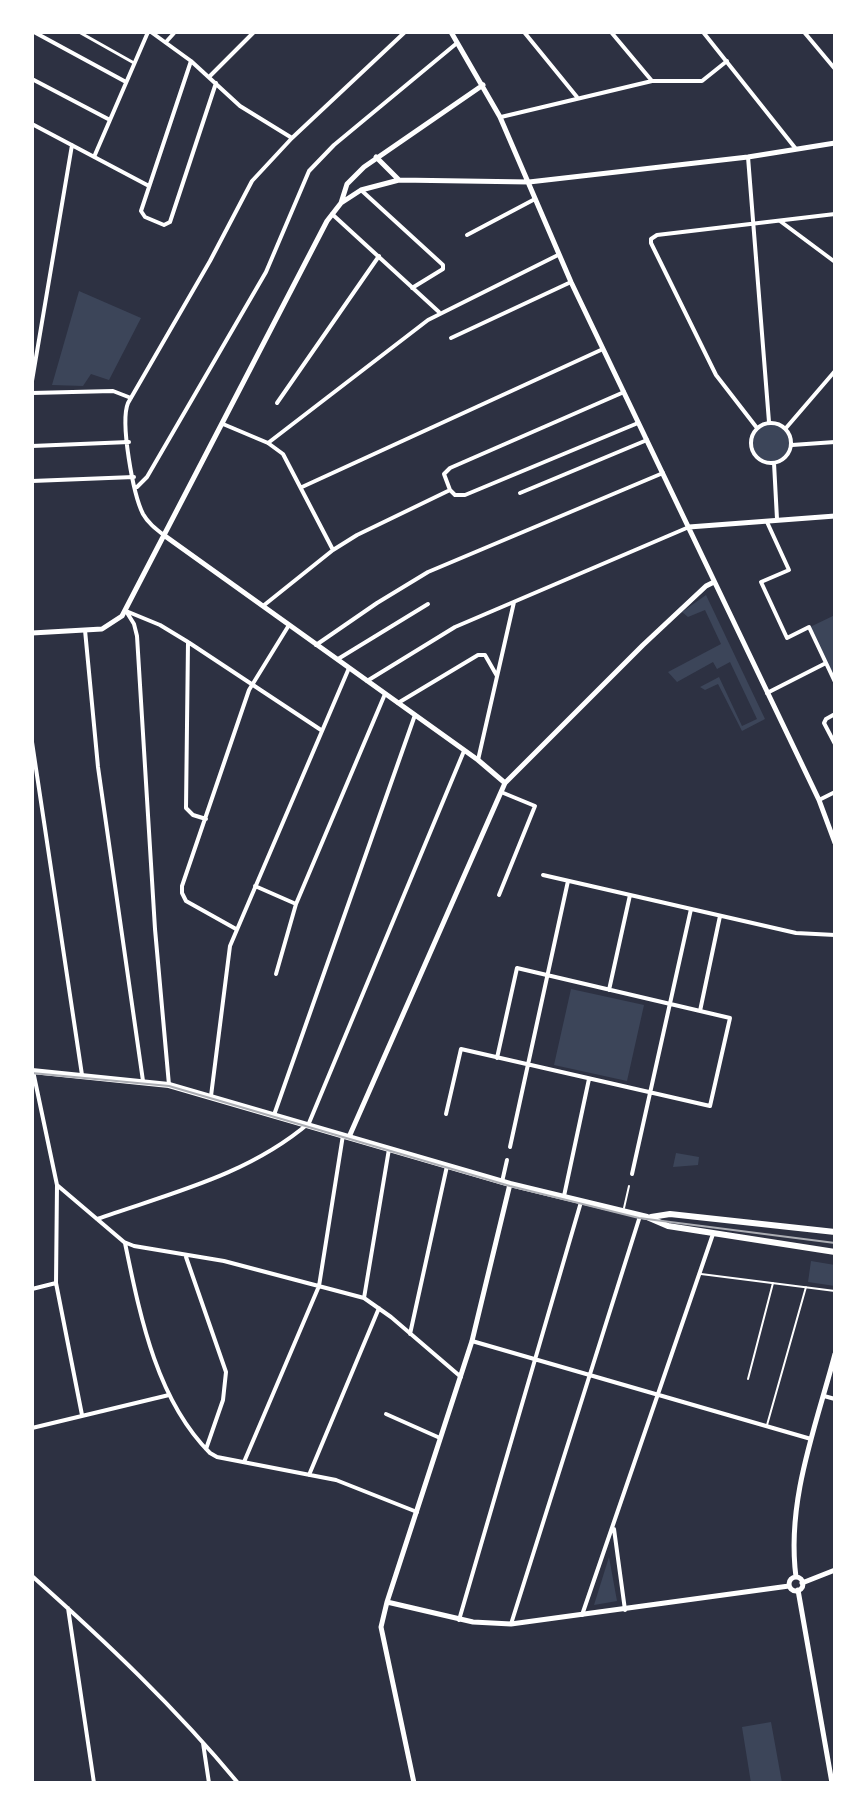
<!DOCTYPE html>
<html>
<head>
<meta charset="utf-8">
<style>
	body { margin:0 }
	#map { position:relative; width:867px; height:1815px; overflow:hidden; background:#2d3142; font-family:"Open Sans",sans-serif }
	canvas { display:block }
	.frame { position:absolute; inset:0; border:34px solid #fff; pointer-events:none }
</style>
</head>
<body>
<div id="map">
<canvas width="867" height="1815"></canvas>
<div class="frame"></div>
</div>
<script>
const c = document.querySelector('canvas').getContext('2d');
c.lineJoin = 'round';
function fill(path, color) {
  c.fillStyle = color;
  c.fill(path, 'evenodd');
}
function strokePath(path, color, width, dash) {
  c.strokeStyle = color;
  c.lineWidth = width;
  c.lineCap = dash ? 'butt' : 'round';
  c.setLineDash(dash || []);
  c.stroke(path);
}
fill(new Path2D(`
	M79 291 141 318 109 380 91 374 83 386 52 385Z
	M753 443a18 18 0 1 1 36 0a18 18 0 1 1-36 0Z
	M706 595 765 719 742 731 718 684 705 690 700 687 719 677 742 726 757 719 730 662 717 669 713 662 677 682 668 672 721 644 705 610 688 617 682 612Z
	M835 615V681L810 627Z
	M571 989 644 1005 627 1081 554 1065Z
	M676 1153 699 1157 698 1165 673 1167Z
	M811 1261 835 1265V1286L808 1282Z
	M609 1557 617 1601 594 1605Z
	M771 1722 782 1783H751L742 1727Z`), '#3c4559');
strokePath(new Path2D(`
	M624 1208 629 1186
	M701 1274 835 1291
	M748 1379 773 1283
	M767 1425 806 1287`), '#fff', 2);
strokePath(new Path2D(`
	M79 32 134 63`), '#fff', 3);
strokePath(new Path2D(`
	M34 32 126 82
	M151 32 191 61 240 106 292 138
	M524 32 577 97
	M611 32 652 81
	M703 32 796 149
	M804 32 835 69
	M166 42 175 32
	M191 61 141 211 145 217 164 225 170 222 216 83
	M209 77 254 32
	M32 79 110 120
	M501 117 652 81H702L727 61
	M32 124 149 186
	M94 157 148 32
	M748 157 769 422
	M361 190 443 265V269L412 288
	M332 214 439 312
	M780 221 835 262
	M467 235 535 199
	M451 338 571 282
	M32 381 72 145
	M32 393 113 391 131 398
	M277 403 379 256
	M751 443a20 20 0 1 1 40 0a20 20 0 1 1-40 0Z
	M223 424 268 443 283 454 333 550
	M757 428 716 375 651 243V239L657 235 835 214
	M786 428 835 371
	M268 443 428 320 558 255
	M792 445 835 442
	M32 446 129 442
	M774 463 777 519
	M32 481 134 477
	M137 487 147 477 266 272 309 171 334 145 457 43
	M302 487 603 349
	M450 490 444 474 450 468 624 392
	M450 490 455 495H465L638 423
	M520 493 647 440
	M767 522 789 570 761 582 787 638 809 627 835 682
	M165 536C156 529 148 523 143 514 133 494 120 422 128 403L210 261 252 181 292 138 405 32
	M263 606 333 550 357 535 450 490
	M126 611 134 624 137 636 155 929 169 1085
	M126 611 160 625 188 642 321 730
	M85 630 98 767 143 1081
	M188 642 186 808 193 815 206 819
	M316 645 377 603 428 572 663 473
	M338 659 428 604
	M367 681 455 627 689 527
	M767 693 826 663
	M398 703 478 655H485L497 676
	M835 714 826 719 824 723 835 744
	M32 742 82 1075
	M478 760 514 602
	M819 800 835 792
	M543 875 796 933 835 935
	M255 886 296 904
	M499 895 535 806 501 792
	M236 929 186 901 182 893V886L249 690 289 625
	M276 974 296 904 385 694
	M609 990 630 895
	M700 1011 720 916
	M33 1071 57 1185 56 1283 82 1415
	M211 1096 230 946 349 668
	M446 1114 461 1049 710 1106 730 1018 517 968 497 1058
	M274 1115 415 715
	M510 1147 568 881
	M632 1174 691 909
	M502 1182 507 1160
	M57 1185 124 1242 134 1246 224 1261 364 1298 391 1317 461 1377
	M564 1196 589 1079
	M97 1219C171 1193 248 1175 309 1123L464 751
	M125 1243C140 1315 156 1399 210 1453L217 1457 336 1480 417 1512
	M186 1257 226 1372 223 1400 206 1449
	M32 1289 56 1283
	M364 1298 389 1149
	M410 1334 447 1166
	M472 1341 811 1439
	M824 1396 835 1399
	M386 1414 440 1438
	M32 1428 169 1395
	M244 1462 319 1286 343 1135
	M309 1475 379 1308
	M614 1529 625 1610
	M32 1576C105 1641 175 1707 238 1783
	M68 1608 94 1783
	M582 1615 713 1234
	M459 1620 581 1202
	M511 1624 640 1216
	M203 1743 209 1783`), '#fff', 4);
strokePath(new Path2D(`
	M451 32 500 117 571 282 819 800 835 843
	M376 157 399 180
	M341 203 361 190 399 180 529 182 748 157 835 143
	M689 527 835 516
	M165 536 478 760 505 783
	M32 633 102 629 122 616 327 221 341 203 347 184 364 167 483 85
	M349 1137 505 783 643 645 706 586 714 582
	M796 1577C786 1501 816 1426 835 1354
	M789 1584a7 7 0 1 1 14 0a7 7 0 1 1-14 0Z
	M802 1583 835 1570
	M798 1590 832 1783
	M387 1602 473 1622 511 1624 789 1586
	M414 1783 381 1627 387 1602 472 1341 510 1184`), '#fff', 5);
strokePath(new Path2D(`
	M32 1071 169 1085 510 1184 647 1217 668 1226 835 1252
	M651 1217 670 1214 835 1232`), '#fff', 6);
strokePath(new Path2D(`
	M32 1073 169 1086 510 1186 639 1218 835 1243`), '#abadb3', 2);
</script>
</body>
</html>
